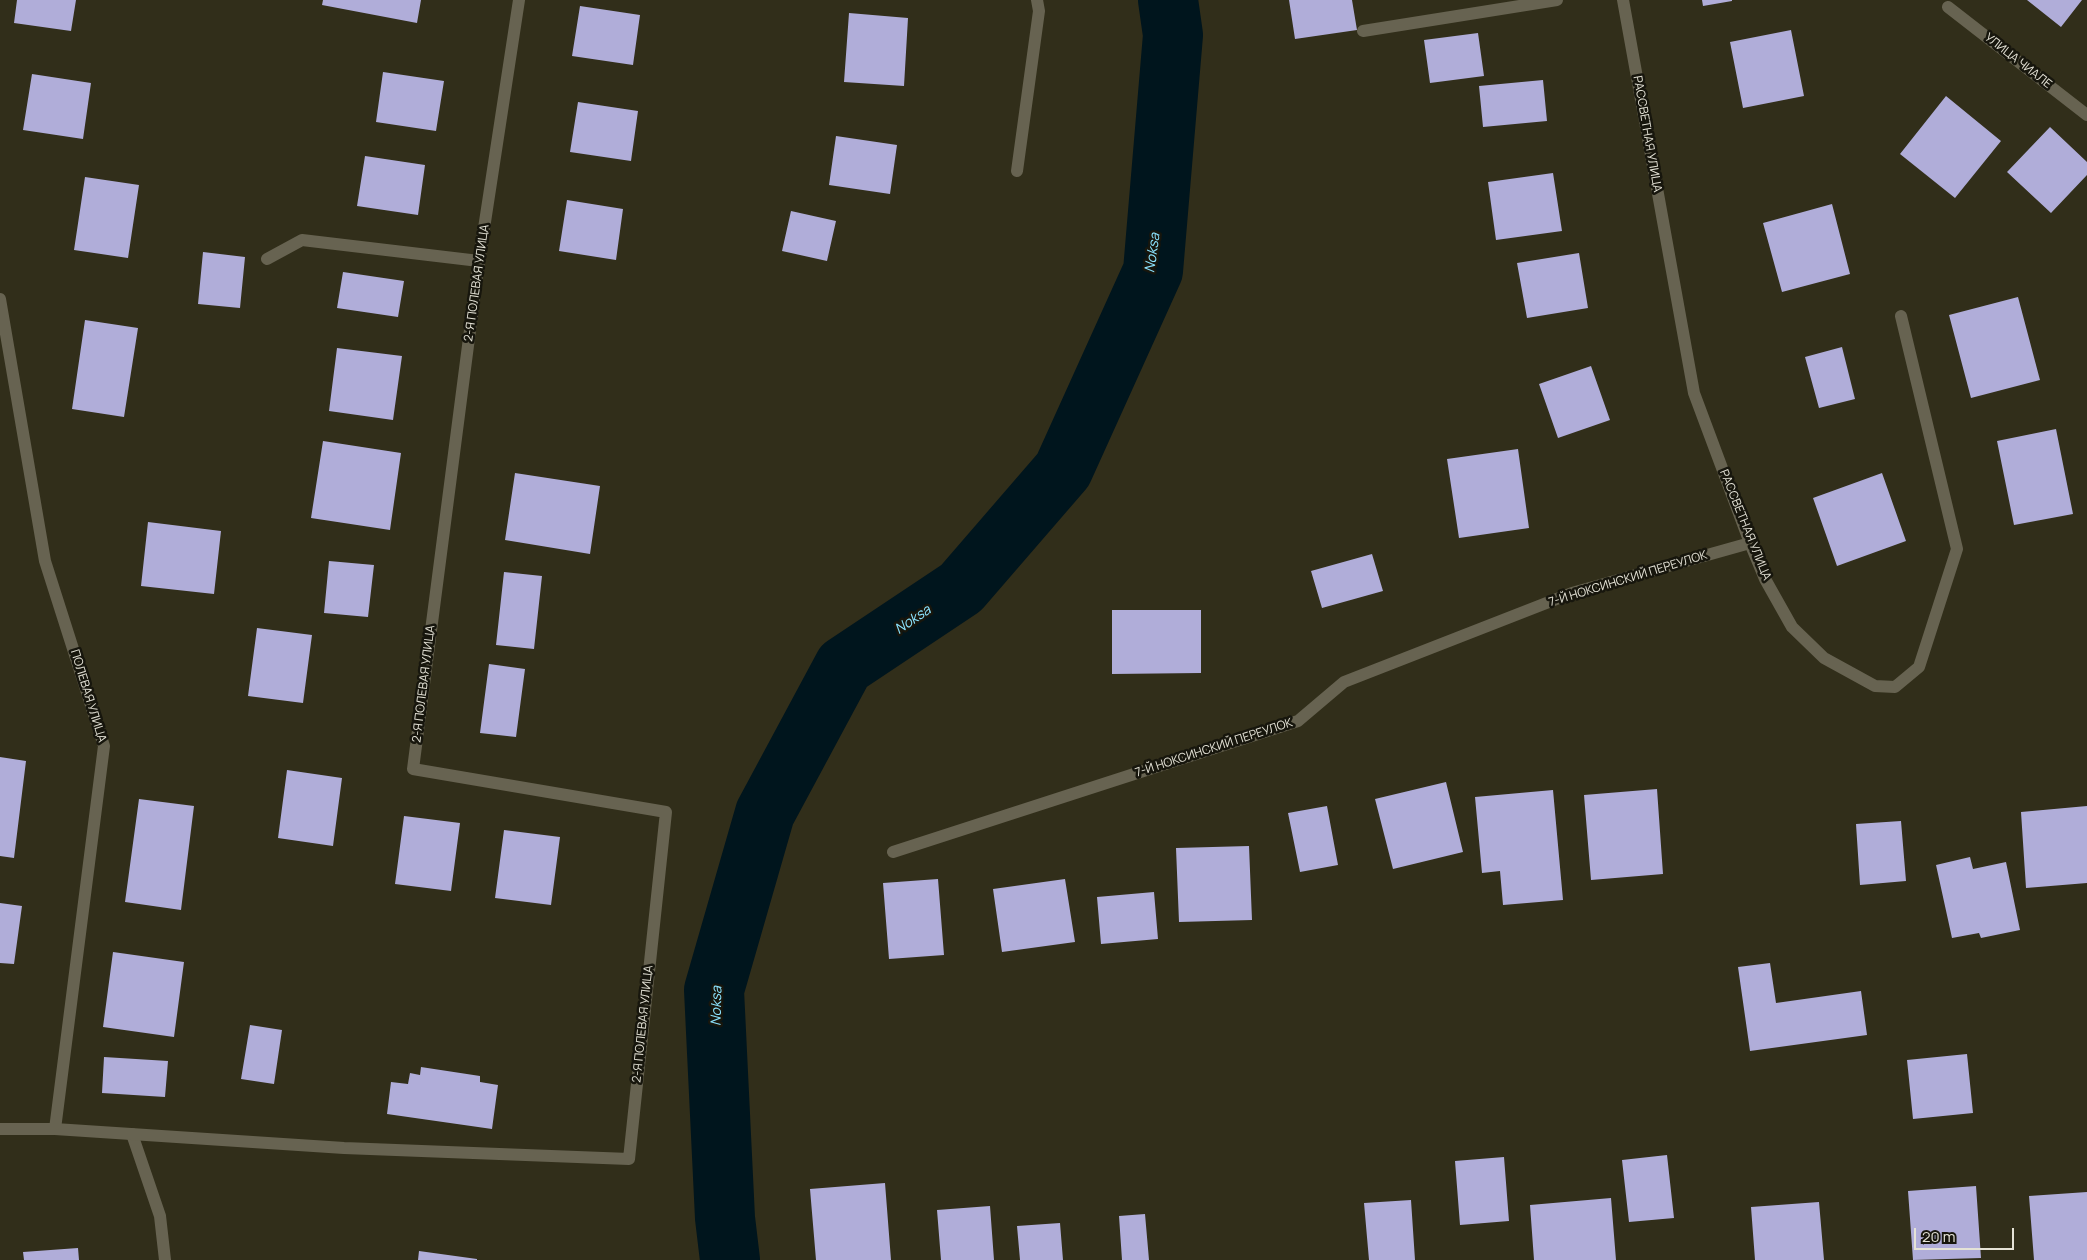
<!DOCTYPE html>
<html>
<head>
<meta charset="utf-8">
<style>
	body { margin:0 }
	#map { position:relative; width:2087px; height:1260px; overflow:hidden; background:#312e1a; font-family:Manrope,sans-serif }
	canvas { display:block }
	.scale { position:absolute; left:1914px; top:1228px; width:100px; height:22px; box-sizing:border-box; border:2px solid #e5e3d7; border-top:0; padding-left:6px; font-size:15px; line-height:18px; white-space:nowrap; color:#e5e3d7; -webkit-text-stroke:4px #17160d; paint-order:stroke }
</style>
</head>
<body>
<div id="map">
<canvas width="2087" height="1260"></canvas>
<div class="scale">20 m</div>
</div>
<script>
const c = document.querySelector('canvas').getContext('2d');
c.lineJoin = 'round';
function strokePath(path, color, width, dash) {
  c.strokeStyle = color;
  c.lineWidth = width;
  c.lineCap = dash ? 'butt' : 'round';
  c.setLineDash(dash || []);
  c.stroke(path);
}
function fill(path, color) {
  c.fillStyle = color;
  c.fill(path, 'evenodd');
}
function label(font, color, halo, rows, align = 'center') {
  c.font = font + ' Manrope,sans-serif';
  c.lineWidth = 5;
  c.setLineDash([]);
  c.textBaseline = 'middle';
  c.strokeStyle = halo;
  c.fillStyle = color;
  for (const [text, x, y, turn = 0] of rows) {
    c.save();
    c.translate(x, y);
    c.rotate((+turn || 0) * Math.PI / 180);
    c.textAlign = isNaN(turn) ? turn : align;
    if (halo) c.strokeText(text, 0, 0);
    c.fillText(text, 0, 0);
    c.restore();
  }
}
strokePath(new Path2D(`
	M730 1260 725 1218 714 990 765 813 844 666 961 588 1063 470 1153 271 1173 35 1168 0`), '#00151d', 60);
fill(new Path2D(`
	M17 0H76L71 31 14 23Z
	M323 0H421L417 23 322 5Z
	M1289 0H1352L1357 30 1295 39Z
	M1702 0H1732V1L1703 6Z
	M2027 0H2082L2061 27Z
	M580 6 640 15 633 65 572 56Z
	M849 13 908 18 904 86 844 82Z
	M1791 30 1804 96 1743 108 1730 42Z
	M1478 33 1484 76 1430 83 1424 40Z
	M383 72 444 81 436 131 376 122Z
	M32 74 91 83 83 139 23 130Z
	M1543 80 1547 121 1483 127 1479 86Z
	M1946 96 2001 141 1955 198 1900 154Z
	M578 102 638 111 631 161 570 152Z
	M2050 127 2087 162V175L2051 213 2007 172Z
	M836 136 897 145 890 194 829 185Z
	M365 156 425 165 418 215 357 206Z
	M1553 173 1562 231 1496 240 1488 182Z
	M85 177 139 185 128 258 74 250Z
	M567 200 623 209 616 260 559 251Z
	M1832 204 1850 274 1782 292 1763 223Z
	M791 211 836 221 827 261 782 251Z
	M203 252 245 257 240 308 198 304Z
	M1579 253 1588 308 1527 318 1517 263Z
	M343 272 404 281 398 317 337 308Z
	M2018 297 2040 380 1971 398 1949 315Z
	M85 320 138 328 124 417 72 409Z
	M1842 347 1855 399 1819 408 1805 357Z
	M337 348 402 356 393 420 329 411Z
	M1591 366 1610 420 1558 438 1539 384Z
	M2056 429 2073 514 2014 525 1997 441Z
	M323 441 401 453 390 530 311 518Z
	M1518 449 1529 528 1459 538 1447 459Z
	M515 473 600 486 590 554 505 540Z
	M1882 473 1906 541 1837 566 1813 498Z
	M148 522 221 531 214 594 141 586Z
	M1372 554 1383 591 1322 608 1311 571Z
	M329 561 374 565 368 617 324 613Z
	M504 572 542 576 534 649 496 645Z
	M1112 610H1201V673L1112 674Z
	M257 628 312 635 303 703 248 696Z
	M489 664 525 669 516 737 480 733Z
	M0 757 26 761 14 858 0 856Z
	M287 770 342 778 333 846 278 838Z
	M1446 782 1463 852 1393 869 1375 799Z
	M1657 789 1663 874 1591 880 1584 795Z
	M1553 790 1563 900 1503 905 1500 871 1482 873 1475 797Z
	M139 799 194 806 181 910 125 902Z
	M1327 806 1338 865 1300 872 1288 813Z
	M2087 806V883L2026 888 2021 812Z
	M404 816 460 823 451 891 395 884Z
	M1901 821 1906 881 1860 885 1856 824Z
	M504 830 560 837 551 905 495 898Z
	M1249 846 1252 920 1179 922 1176 848Z
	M1970 857 1973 869 2006 862 2020 930 1981 938 1979 933 1952 938 1936 865Z
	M938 879 944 955 889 959 883 883Z
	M1065 879 1075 942 1002 952 993 889Z
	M1154 892 1158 939 1101 944 1097 897Z
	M0 903 22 906 14 964 0 963Z
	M113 952 184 962 174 1037 103 1027Z
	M1770 963 1776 1003 1861 991 1867 1035 1750 1051 1738 967Z
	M250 1025 282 1030 274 1084 241 1079Z
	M1967 1054 1973 1113 1913 1119 1907 1060Z
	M104 1057 168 1061 165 1097 102 1093Z
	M421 1067 480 1076V1082L498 1085 492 1129 387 1114 391 1082 408 1084 410 1073 420 1075Z
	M1667 1155 1674 1218 1629 1222 1622 1160Z
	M1504 1157 1509 1221 1460 1225 1455 1161Z
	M885 1183 891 1260H816L810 1189Z
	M1976 1186 1981 1258 1913 1260 1908 1191Z
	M2087 1192V1260H2034L2029 1196Z
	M1611 1198 1616 1260H1534L1530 1205Z
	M1411 1200 1415 1260H1369L1364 1203Z
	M1819 1202 1824 1260H1755L1751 1207Z
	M990 1206 994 1260H941L937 1210Z
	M1145 1214 1149 1260H1122L1119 1216Z
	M1060 1223 1063 1260H1020L1017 1226Z
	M78 1248 79 1260H24L23 1252Z
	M419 1251 477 1259V1260H418Z`), '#b0add9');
strokePath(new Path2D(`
	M1363 31 1557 0
	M1017 171 1039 11 1037 0
	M267 259 302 240 479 261
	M132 1134 160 1216 165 1260`), '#676351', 12);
strokePath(new Path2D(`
	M1623 0 1694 393 1750 543 1765 579 1792 627 1824 658 1875 686 1895 687 1919 667 1957 549 1901 316
	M1948 7 2087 115
	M0 299 45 561 104 746 55 1129
	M893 852 1298 721 1344 682 1572 593 1750 543
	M0 1129H55L344 1148 629 1159 666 812 413 769 479 261 519 0`), '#676351', 12);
label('12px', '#e5e3d7', '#17160d', [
	["УЛИЦА ЧИАЛЕ",2018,61,38],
	["РАССВЕТНАЯ УЛИЦА",1647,134,80],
	["2-Я ПОЛЕВАЯ УЛИЦА",477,283,-82],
	["РАССВЕТНАЯ УЛИЦА",1745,525,68],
	["7-Й НОКСИНСКИЙ ПЕРЕУЛОК",1628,579,-17],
	["2-Я ПОЛЕВАЯ УЛИЦА",424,684,-83],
	["ПОЛЕВАЯ УЛИЦА",88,696,73],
	["7-Й НОКСИНСКИЙ ПЕРЕУЛОК",1214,748,-18],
	["2-Я ПОЛЕВАЯ УЛИЦА",643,1024,-84]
]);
label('italic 14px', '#8ce4ff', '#17160d', [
	["Noksa",1153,253,-82],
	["Noksa",913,620,-34],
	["Noksa",717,1006,-89]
]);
</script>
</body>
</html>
